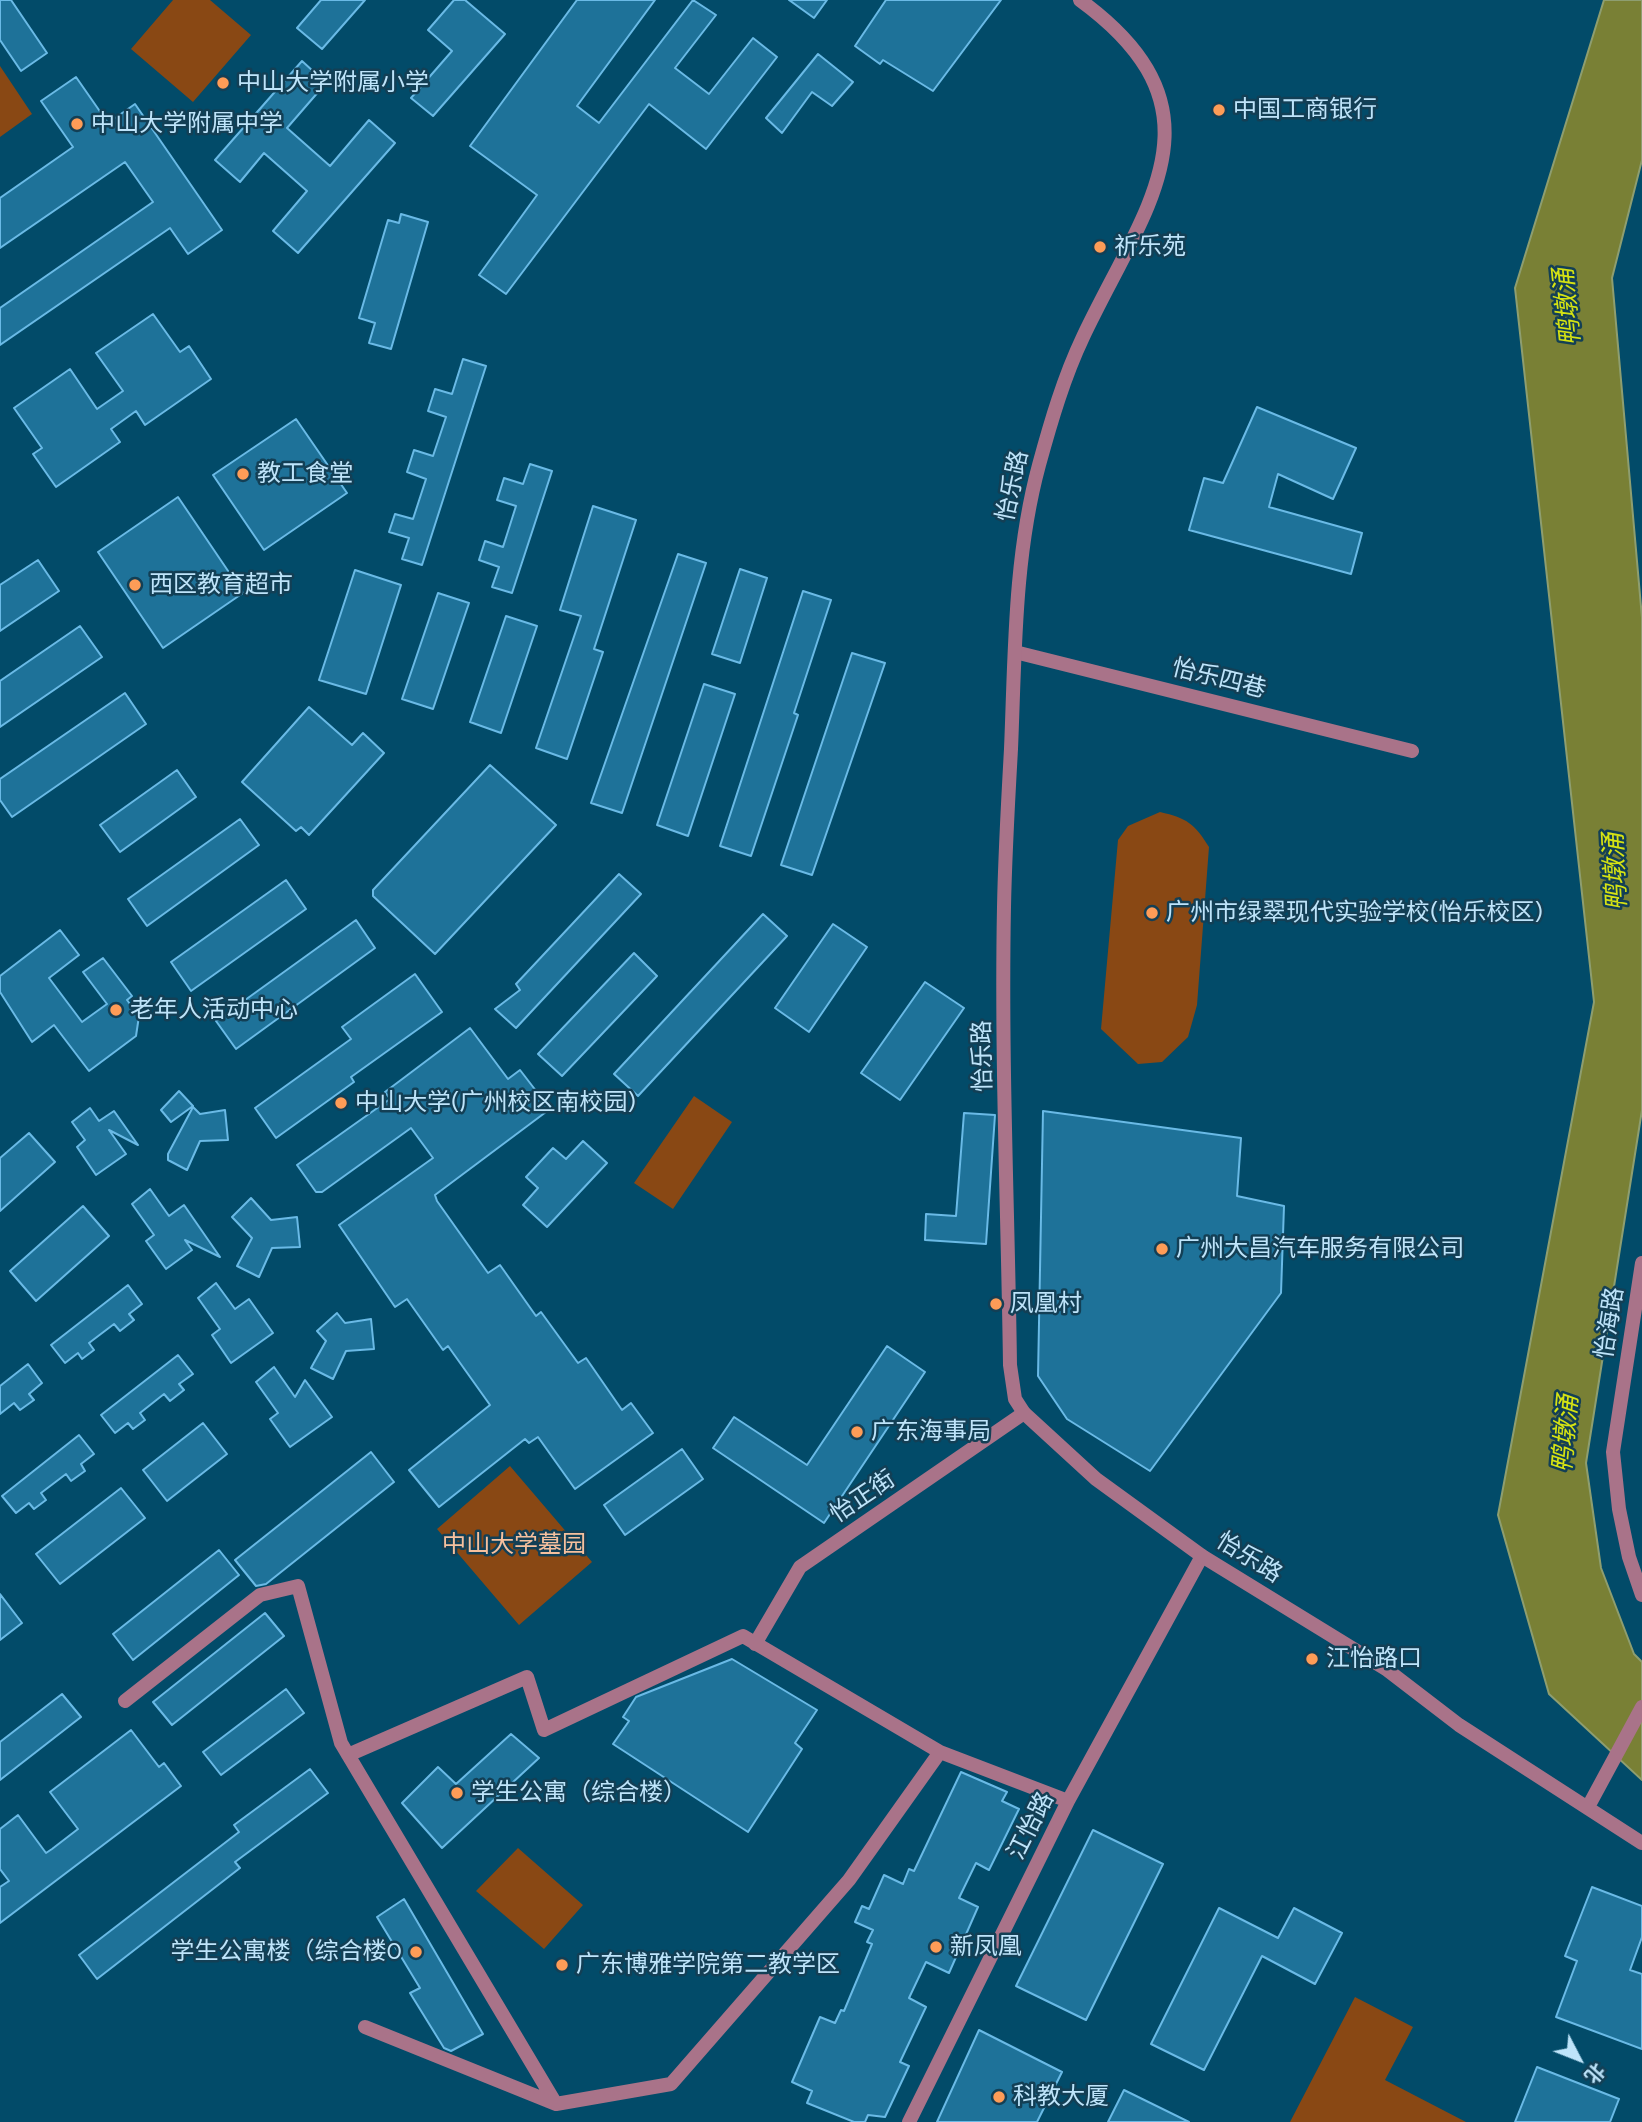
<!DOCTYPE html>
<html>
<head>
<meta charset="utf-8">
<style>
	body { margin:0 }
	#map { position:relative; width:1642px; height:2122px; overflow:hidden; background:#024b69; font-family:Figtree,"Noto Sans SC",sans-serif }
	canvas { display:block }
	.north { position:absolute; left:1544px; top:2024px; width:70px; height:70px; -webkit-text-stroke:5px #133f55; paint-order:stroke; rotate:132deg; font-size:19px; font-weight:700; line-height:28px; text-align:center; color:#bee4fa }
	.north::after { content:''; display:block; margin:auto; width:24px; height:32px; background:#bee4fa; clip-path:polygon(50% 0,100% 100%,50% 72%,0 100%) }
</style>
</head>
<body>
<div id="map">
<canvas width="1642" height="2122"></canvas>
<div class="north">北</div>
</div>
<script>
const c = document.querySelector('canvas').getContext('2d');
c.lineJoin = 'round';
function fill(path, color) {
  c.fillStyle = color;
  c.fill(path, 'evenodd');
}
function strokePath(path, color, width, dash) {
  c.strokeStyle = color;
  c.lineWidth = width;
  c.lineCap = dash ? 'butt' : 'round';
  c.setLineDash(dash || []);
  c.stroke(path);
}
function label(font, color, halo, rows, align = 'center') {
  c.font = font + ' Figtree,"Noto Sans SC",sans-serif';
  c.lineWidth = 5;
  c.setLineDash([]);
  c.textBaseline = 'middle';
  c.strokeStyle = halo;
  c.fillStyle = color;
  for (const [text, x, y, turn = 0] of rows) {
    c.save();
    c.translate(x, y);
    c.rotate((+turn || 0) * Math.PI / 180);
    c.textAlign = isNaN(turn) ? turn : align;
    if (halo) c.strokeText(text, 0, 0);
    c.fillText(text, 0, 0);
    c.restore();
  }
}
fill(new Path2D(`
	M173 0H210L251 35 193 102 131 49Z
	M0 66 32 114 0 137Z
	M1160 812C1187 818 1195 824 1209 847L1197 1005 1188 1037 1162 1062 1138 1064 1101 1029 1118 840 1128 826Z
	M694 1096 732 1122 673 1209 634 1183Z
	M510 1466 592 1562 519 1625 437 1529Z
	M518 1848 583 1905 544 1949 476 1891Z
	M1355 1997 1413 2027 1385 2080 1466 2122H1290Z`), '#894814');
const water = new Path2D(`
	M1604 0H1642V160L1612 278 1642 618V1110L1586 1463 1601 1568 1634 1654 1642 1662V1780L1549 1694 1498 1515 1594 1002 1515 288Z`);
fill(water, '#798035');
strokePath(water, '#8e9e70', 2);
const building = new Path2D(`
	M0 0H11L47 53 21 71 0 40Z
	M321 0H365L322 49 297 28Z
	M454 0H465L505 34 433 116 411 98 452 51 428 30Z
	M577 0H655L577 106 599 123 693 0 716 15 675 68 709 94 753 38 777 57 706 149 649 104 506 294 479 275 537 195 470 146Z
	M789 0H827L814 18Z
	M886 0H1001L933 91 883 60 880 64 855 46Z
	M818 54 853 82 832 106 812 92 782 133 766 118Z
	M302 61 326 83 287 128 330 166 369 120 395 143 298 253 273 231 307 191 264 153 240 182 215 160Z
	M76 77 108 123 135 104 222 230 188 254 170 228 0 345V308L153 202 125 162 0 248V198L73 147 41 101Z
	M401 214 428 222 391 349 369 343 375 323 359 318 388 220 399 223Z
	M153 314 180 352 189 346 211 379 145 425 136 411 111 429 120 442 56 487 33 454 42 448 14 408 70 369 97 409 123 391 96 353Z
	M463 359 486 366 422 565 402 559 409 538 389 532 395 514 413 519 426 479 407 472 414 450 433 456 446 417 428 411 435 389 452 394Z
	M1257 407 1356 448 1333 499 1278 474 1269 507 1362 533 1351 574 1189 530 1204 478 1223 483Z
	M296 419 347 493 264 550 213 475Z
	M530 464 552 471 512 593 492 587 499 567 479 560 485 541 503 547 516 506 497 500 504 478 523 484Z
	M178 497 243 593 163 648 98 552Z
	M593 506 636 520 594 649 603 652 567 759 536 748 581 616 560 610Z
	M678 554 706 563 622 813 591 803Z
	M38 560 59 591 0 631V585Z
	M740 569 767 578 740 663 712 654Z
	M355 570 401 585 366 694 319 680Z
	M803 591 831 600 794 713 798 715 751 856 720 846Z
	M438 593 469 603 433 709 402 699Z
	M506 616 537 626 501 733 470 722Z
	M80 626 102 657 0 727V681Z
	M852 653 885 663 812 875 781 865Z
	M704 684 735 694 688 836 657 825Z
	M125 693 146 724 12 817 0 800V779Z
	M309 707 352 745 363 733 384 753 309 835 301 827 296 831 242 782Z
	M490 765 556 825 435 954 373 896V890Z
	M177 770 196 797 120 852 100 825Z
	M240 819 259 845 147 926 128 899Z
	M619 874 641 894 516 1028 495 1009 520 990 516 984Z
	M286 880 306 909 191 991 171 962Z
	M763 914 787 936 638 1096 614 1074Z
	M356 920 375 948 236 1049 216 1021Z
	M833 924 867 947 809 1032 775 1008Z
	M60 930 79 955 49 978 82 1022 107 1004 83 972 103 958 132 996 127 1000 139 1016 136 1036 89 1071 54 1025 32 1042 0 992V976Z
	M634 953 657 976 562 1076 538 1054Z
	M415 974 442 1012 351 1077 354 1082 276 1138 255 1108 351 1039 342 1027Z
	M925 982 964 1008 900 1100 861 1073Z
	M470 1028 508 1079 520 1070 550 1109 435 1195 437 1201 488 1273 500 1265 536 1316 541 1312 578 1363 586 1358 622 1410 631 1403 653 1433 575 1489 538 1437 529 1443 525 1439 439 1507 409 1470 490 1405 448 1346 443 1350 407 1299 395 1307 339 1225 433 1158 411 1128 322 1192H316L297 1165 390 1099 385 1092Z
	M179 1091 193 1106 171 1122 161 1110Z
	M193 1107 200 1114 225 1110 228 1140 200 1141 187 1170 168 1160V1154Z
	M90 1108 99 1121 114 1111 138 1145 109 1130 126 1154 96 1175 77 1147 85 1140 72 1122Z
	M1043 1111 1241 1138 1237 1196 1284 1206 1281 1293 1150 1471 1067 1419 1038 1376Z
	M964 1113 995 1115 986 1244 925 1240 926 1214 956 1216Z
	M29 1133 55 1162 0 1211V1158Z
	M583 1141 607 1163 547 1227 523 1205 538 1188 526 1177 553 1148 566 1159Z
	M150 1189 169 1216 184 1205 220 1257 185 1240 192 1250 166 1269 146 1241 154 1235 132 1204Z
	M251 1198 271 1220 297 1217 300 1247 272 1248 259 1277 237 1266 252 1238 232 1217Z
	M83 1206 109 1236 36 1301 10 1271Z
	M216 1283 235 1309 249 1299 273 1333 231 1363 212 1335 220 1329 198 1298Z
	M128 1285 142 1304 129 1314 134 1320 120 1331 114 1324 89 1343 94 1350 82 1359 78 1353 65 1363 51 1345Z
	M337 1313 345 1323 371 1319 374 1349 346 1351 333 1379 311 1368 326 1341 317 1331Z
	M887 1346 925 1372 824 1523 713 1448 734 1417 807 1465Z
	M178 1355 193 1374 179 1384 184 1390 170 1401 164 1394 140 1413 145 1420 133 1429 128 1423 115 1433 101 1415Z
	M28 1364 42 1383 29 1394 34 1400 20 1410 14 1403 0 1414V1386Z
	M274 1367 295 1397 305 1380 332 1417 290 1447 270 1419 278 1413 256 1382Z
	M203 1423 227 1454 167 1501 143 1470Z
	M79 1435 94 1454 81 1464 85 1471 71 1481 66 1474 41 1493 46 1500 34 1509 29 1503 16 1513 2 1496Z
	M682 1449 703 1479 625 1535 604 1505Z
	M371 1452 394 1482 266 1584 256 1586 235 1560Z
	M121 1488 145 1518 60 1584 36 1554Z
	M219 1550 239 1575 133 1660 113 1634Z
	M0 1594 22 1623 0 1640Z
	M265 1613 284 1636 172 1725 153 1702Z
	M732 1659 817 1710 795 1743 802 1749 748 1832 613 1744 629 1721 623 1717 636 1697Z
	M286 1689 304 1713 221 1775 203 1752Z
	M62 1694 81 1717 0 1780V1742Z
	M131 1730 159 1767 164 1763 181 1786 0 1923V1887L9 1881 0 1869V1829L18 1815 46 1853 52 1849 78 1829 50 1792Z
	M511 1734 539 1758 442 1848 402 1803 438 1767 456 1784Z
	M310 1769 328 1793 235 1862 240 1868 97 1979 79 1955 239 1832 234 1825Z
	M961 1772 1007 1792 1002 1801 1019 1809 989 1870 976 1863 959 1898 978 1907 949 1973 926 1962 909 1998 926 2007 900 2062 909 2066 885 2117 868 2115 865 2122H854L807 2103 812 2091 792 2082 820 2017 835 2023 841 2010 844 2011 872 1944 867 1942 873 1930 855 1922 862 1906 869 1909 884 1875 903 1884 909 1869 914 1871Z
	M1093 1830 1163 1864 1086 2020 1016 1986Z
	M1592 1887 1642 1906V1937L1630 1970 1642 1974V2049L1556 2017 1577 1961 1565 1956Z
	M404 1899 483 2034 451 2051 444 2048 410 1993 420 1988 377 1917Z
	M1219 1908 1278 1938 1294 1908 1342 1933 1315 1984 1262 1956 1204 2070 1151 2044Z
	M979 2030 1062 2072 1037 2122H937Z
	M1537 2067 1619 2099 1610 2122H1515Z
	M1124 2090 1189 2122H1108Z`);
fill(building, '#1e7299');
strokePath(building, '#6abae6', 2);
strokePath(new Path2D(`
	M1015 652 1412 751
	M1642 1263 1613 1452 1619 1509 1629 1557 1642 1595
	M755 1644 800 1567 1024 1413
	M125 1701 260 1595 298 1586 341 1743 556 2104
	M348 1755 527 1677 544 1730 743 1636 940 1752
	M365 2027 556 2104 671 2084 849 1880 940 1752 1068 1801
	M909 2122 1068 1801 1202 1556`), '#a97389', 14);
strokePath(new Path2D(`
	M1080 0C1232 111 1145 206 1083 337 1064 377 1051 421 1039 465 1014 557 1015 655 1011 749 1008 802 1005 854 1004 907 1001 1059 1008 1212 1010 1365L1015 1399 1024 1413 1096 1479 1202 1556 1386 1669 1459 1725 1642 1843
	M1588 1807 1642 1707`), '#a97389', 14);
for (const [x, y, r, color] of [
	[223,83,7,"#fe9c57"],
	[1219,110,7,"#fe9c57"],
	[77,124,7,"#fe9c57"],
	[1100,247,7,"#fe9c57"],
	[243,474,7,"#fe9c57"],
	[135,585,7,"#fe9c57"],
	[1152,913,7,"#fe9c57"],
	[116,1010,7,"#fe9c57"],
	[341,1103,7,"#fe9c57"],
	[1162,1249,7,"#fe9c57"],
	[996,1304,7,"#fe9c57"],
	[857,1432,7,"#fe9c57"],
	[1312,1659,7,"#fe9c57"],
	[457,1793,7,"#fe9c57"],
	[936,1947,7,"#fe9c57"],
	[416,1952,7,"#fe9c57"],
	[562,1965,7,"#fe9c57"],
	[999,2097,7,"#fe9c57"]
]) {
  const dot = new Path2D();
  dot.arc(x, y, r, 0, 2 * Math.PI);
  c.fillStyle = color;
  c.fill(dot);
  strokePath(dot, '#133f55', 2.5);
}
label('24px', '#bee4fa', '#133f55', [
	["中山大学附属小学",237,83],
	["中国工商银行",1233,110],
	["中山大学附属中学",91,124],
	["祈乐苑",1114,247],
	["教工食堂",257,474],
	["西区教育超市",149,585],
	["广州市绿翠现代实验学校(怡乐校区)",1166,913],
	["老年人活动中心",130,1010],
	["中山大学(广州校区南校园)",355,1103],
	["广州大昌汽车服务有限公司",1176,1249],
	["凤凰村",1010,1304],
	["广东海事局",871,1432],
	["江怡路口",1326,1659],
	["学生公寓（综合楼）",471,1793],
	["新凤凰",950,1947],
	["学生公寓楼（综合楼0",402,1952,"right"],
	["广东博雅学院第二教学区",576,1965],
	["科教大厦",1013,2097]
], 'left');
label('24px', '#bee4fa', '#133f55', [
	["怡乐路",1013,486,-78],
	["怡乐四巷",1219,679,14],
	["怡乐路",983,1056,-91],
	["怡海路",1610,1323,-81],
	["怡正街",863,1497,-34],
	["怡乐路",1249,1558,32],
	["江怡路",1031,1826,-63]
]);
label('24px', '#f6c09e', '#133f55', [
	["中山大学墓园",514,1545]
]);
label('italic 26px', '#d6e313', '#133f55', [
	["鸭墩涌",1568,307,-96],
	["鸭墩涌",1616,872,-93],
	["鸭墩涌",1566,1434,-85]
]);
</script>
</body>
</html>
